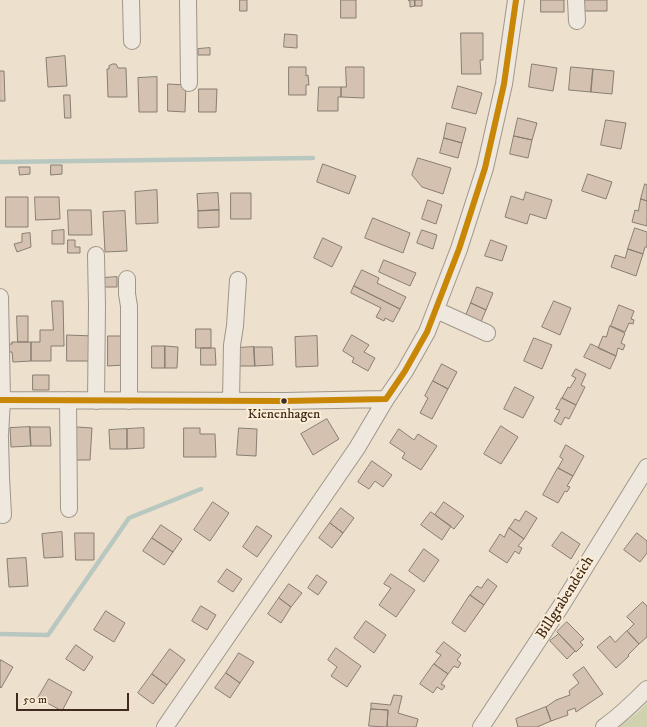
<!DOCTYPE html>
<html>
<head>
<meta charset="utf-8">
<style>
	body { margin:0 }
	#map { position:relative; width:647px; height:727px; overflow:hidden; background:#ede0cc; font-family:"IM FELL DW Pica",serif }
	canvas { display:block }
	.scale { position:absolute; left:16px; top:693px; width:113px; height:18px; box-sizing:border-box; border:2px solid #3f2a1d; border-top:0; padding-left:5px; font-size:12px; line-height:14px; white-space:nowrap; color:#3f2a1d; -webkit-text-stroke:3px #fcedd5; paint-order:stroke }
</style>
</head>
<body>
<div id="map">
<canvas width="647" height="727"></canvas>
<div class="scale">50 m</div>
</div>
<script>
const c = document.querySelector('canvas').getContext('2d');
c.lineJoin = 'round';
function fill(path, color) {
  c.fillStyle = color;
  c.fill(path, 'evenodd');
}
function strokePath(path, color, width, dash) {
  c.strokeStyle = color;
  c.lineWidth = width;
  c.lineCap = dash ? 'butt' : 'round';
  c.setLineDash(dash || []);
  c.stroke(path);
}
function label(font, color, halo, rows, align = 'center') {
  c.font = font + ' "IM FELL DW Pica",serif';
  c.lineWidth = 4;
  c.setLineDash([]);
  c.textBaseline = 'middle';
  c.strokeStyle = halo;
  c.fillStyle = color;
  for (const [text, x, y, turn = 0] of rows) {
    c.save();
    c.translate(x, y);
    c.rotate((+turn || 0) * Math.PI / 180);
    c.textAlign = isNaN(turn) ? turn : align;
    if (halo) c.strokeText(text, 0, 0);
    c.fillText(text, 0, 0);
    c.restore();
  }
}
fill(new Path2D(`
	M647 703V727H619L637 713Z`), '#d0d1ae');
strokePath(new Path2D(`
	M0 162 313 158
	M0 634 48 635 129 518 201 489`), '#b8c7c0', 4.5);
const building = new Path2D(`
	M240 0H247V11H240Z
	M341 0H356V18H341Z
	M409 0H415V6L410 7V1H409Z
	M415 0H422V6H415Z
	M541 0H564V12H541Z
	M578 0H607V11H578Z
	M461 33H483V60H480L481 74H462Z
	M285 34 297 35V48L284 47Z
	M210 48V55H198V49Z
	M65 56 67 86 48 87 46 58Z
	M113 64H116L118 68H126L127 97H108L107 69H109V66Z
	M532 64 557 68 553 91 529 87Z
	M289 67H306V76L308 75 309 85H306V95H289Z
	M346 67H364V98L341 97V87H346Z
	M571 67 593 69 591 92 569 90Z
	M593 69 614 71 612 94 591 92Z
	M0 71H4L5 101H0Z
	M157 77V112H139L138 78Z
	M168 84 186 85 185 112 168 111Z
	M458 86 482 93 476 114 452 108Z
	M319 87H341V97H338V111H318Z
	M199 89H217L216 112H199Z
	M64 95H70L71 118H65Z
	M518 118 537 123 532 140 514 136Z
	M606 120 626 123 621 149 601 145Z
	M447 123 466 128 462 143 444 138Z
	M514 136 532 140 528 158 510 154Z
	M444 138 462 143 458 158 440 153Z
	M418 158 451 168 443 194 422 187 412 175Z
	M323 164 356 176 349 194 317 182Z
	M51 165H62V174L51 175Z
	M19 167H30V174L20 175Z
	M588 174 612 182 606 199 582 191Z
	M645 184 647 185V201L641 199Z
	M157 190 158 223 136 224 135 192Z
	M526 192 552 200 546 219 530 214 527 224 505 217 511 196 523 200Z
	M218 193 219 210 198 211 197 194Z
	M231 193H251V219H231Z
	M6 197H28V227H6Z
	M35 197H59L60 219 36 220Z
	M641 199 647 201V226L632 222 635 210 638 211Z
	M428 200 442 205 436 224 422 219Z
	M68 210H91L92 235H69Z
	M219 210V227L198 228V211Z
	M125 211 127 251 105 252 103 212Z
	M373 218 410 233 403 253 365 238Z
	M635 228 647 232V247H645L643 254 628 249Z
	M64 230V244H52V231Z
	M422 230 437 235 433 249 417 243Z
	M30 233 31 247 17 252 14 244 22 242V234Z
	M323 238 342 247 332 267 314 258Z
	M68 240H75V247H80V253H68Z
	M491 240 507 246 502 261 485 256Z
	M628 249 643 254 636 276 611 267 615 255 625 258Z
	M384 260 416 273 410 286 379 272Z
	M362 270 379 278 377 283 406 297 400 309 354 286Z
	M117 277V287H103V278Z
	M354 286 400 309 393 322 385 318 384 321 376 317 381 308 351 293Z
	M477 287 493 293 486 310 471 303Z
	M52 301H63L64 346H51V361H31V342H40V330H53Z
	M554 301 571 308 560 335 542 327Z
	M471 303 486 310 480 324 465 318Z
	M619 305 634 311 631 319 634 320 633 324 629 323 625 332 611 326Z
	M17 316H28V342H18Z
	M610 326 625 333 621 343 625 345 623 350 618 348 616 356 598 348 603 336 606 337Z
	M196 329H211V348H196Z
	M67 335 94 336V361H67Z
	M352 335 369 345 364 352 375 358 368 371 352 362 354 358 343 351Z
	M108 336H124V365L108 366Z
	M317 336 318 366 296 367 295 337Z
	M534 338 552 345 542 369 524 361Z
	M12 342H31V361L13 362 12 352H9V344H12Z
	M591 344 616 356 610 369 584 357Z
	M152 346H165V368H152Z
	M165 346 178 347 177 368H165Z
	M254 347H272L273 365 255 366Z
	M254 347 255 366H237V348Z
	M201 348H215L216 365H201Z
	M442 364 457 372 448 389 433 381Z
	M576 369 586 374 581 385 585 387 576 405 562 398 568 387 570 388 576 378 572 376Z
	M33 375H49V390H33Z
	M433 381 448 389 432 419 420 413 428 398 425 396Z
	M515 387 534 397 523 418 504 409Z
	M562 398 576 405 569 419 565 417 561 425 554 421 560 410 556 409Z
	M327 419 339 439 313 455 301 434Z
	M501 426 518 437 501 464 484 454Z
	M30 427 31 446 11 447 10 428Z
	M30 427H50L51 446H31Z
	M77 427 92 428 90 460H76Z
	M144 428V448L127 449V429Z
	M184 428H200V434H215L216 457H184Z
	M239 428 257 429 256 456 237 455Z
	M127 429V449H110L109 430Z
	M399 429 414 440 418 434 437 446 421 470 402 458 405 453 390 443Z
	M566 445 584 456 573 476 558 468 563 459 560 457Z
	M372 461 392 475 383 487 375 481 369 489 358 482Z
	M558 468 573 476 567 486 570 487 567 492 565 491 558 503 543 495Z
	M213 502 229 513 210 541 194 530Z
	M444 502 464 516 454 529 435 515Z
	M341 508 354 518 343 533 330 523Z
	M526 511 537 518 524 539 509 528 515 519 519 521Z
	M431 512 451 526 442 540 421 525Z
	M330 523 343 533 332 548 319 538Z
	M161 525 182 539 173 552 152 538Z
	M257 526 272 536 257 557 243 547Z
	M509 528 524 539 518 546 522 548 519 554 515 551 507 563 489 551 500 534 504 537Z
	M62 532 63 557 44 558 42 534Z
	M562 532 580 544 571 559 552 546Z
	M75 533H94V560H76Z
	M637 533 647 541V553L640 562 624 550Z
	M152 538 173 552 164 565 143 551Z
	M424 549 439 560 424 582 409 571Z
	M26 558 28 586 9 587 7 559Z
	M227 569 242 579 233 592 218 582Z
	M391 574 415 590 396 617 379 605 391 588 384 584Z
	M317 575 327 582 318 595 308 588Z
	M488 579 497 586 484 605 470 595 477 586 481 588Z
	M289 584 302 593 291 607 279 598Z
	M470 595 484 605 465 632 452 623Z
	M279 598 291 607 281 623 268 614Z
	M643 602 647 606V637L639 644 627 631 634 624 627 617Z
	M201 606 216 615 207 630 192 621Z
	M106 611 125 623 114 642 94 630Z
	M366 621 386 635 374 653 354 638Z
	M567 622 584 639 580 642 583 645 576 652 557 632Z
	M627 631 639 644 628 655 629 656 616 668 597 647 610 636 615 642Z
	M559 634 575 651 567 659 550 641Z
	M444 642 461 655 457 660 461 663 458 668 454 666 448 674 434 664 441 655 436 652Z
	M76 645 93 657 84 671 66 659Z
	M336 648 361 666 347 687 331 676 337 667 328 660Z
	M170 649 185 660 167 685 152 674Z
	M239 653 254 662 240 683 226 673Z
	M1 660 13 667 1 688 0 687V663Z
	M434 664 448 674 441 684 445 686 442 690 437 687 433 693 420 684Z
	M584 667 603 694 576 712 575 708 567 711 568 715 551 721 546 707 556 700 570 695 569 691 579 683 573 675Z
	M226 673 240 683 230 698 215 688Z
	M152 674 167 685 153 704 138 693Z
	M49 679 72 692 62 711 38 698Z
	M394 695 402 696 398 713 418 719 416 727H387L388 710 371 709V703L390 705Z
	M546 707 551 721 537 727H518L516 719Z
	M371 709 388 710 387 727 369 726Z`);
fill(building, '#d5c1b0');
strokePath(building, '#877e72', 1);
const minor = new Path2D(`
	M131 0 132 41
	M188 0 189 83
	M576 0 577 21
	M96 255 97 306 96 401
	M127 279V294L129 306V401
	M0 297 2 400 0 435
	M436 310 487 333
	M0 400 284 401 386 399
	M68 400 69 509
	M231 401 232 345 235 326 238 280
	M0 438 1 477 3 515
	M165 727 357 448 386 399 405 371 427 332 459 249 485 168 504 84 516 0
	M481 727 561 606 647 467
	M604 727C620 716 634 702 647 689`);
strokePath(minor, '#a09689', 18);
strokePath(minor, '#efe8df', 16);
strokePath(new Path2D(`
	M0 400 284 401 386 399 405 371 427 332 459 249 485 168 504 84 516 0`), '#c98707', 6);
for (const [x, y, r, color] of [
	[284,401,3.5,"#3f2a1d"]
]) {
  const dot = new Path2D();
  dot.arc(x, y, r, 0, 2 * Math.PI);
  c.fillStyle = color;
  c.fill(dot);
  strokePath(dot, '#fcedd5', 1.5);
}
label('14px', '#3f2a1d', '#fcedd5', [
	["Kienenhagen",284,415]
]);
label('15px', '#3f2a1d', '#fcedd5', [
	["Billgrabendeich",566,598,-58]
]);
</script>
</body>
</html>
